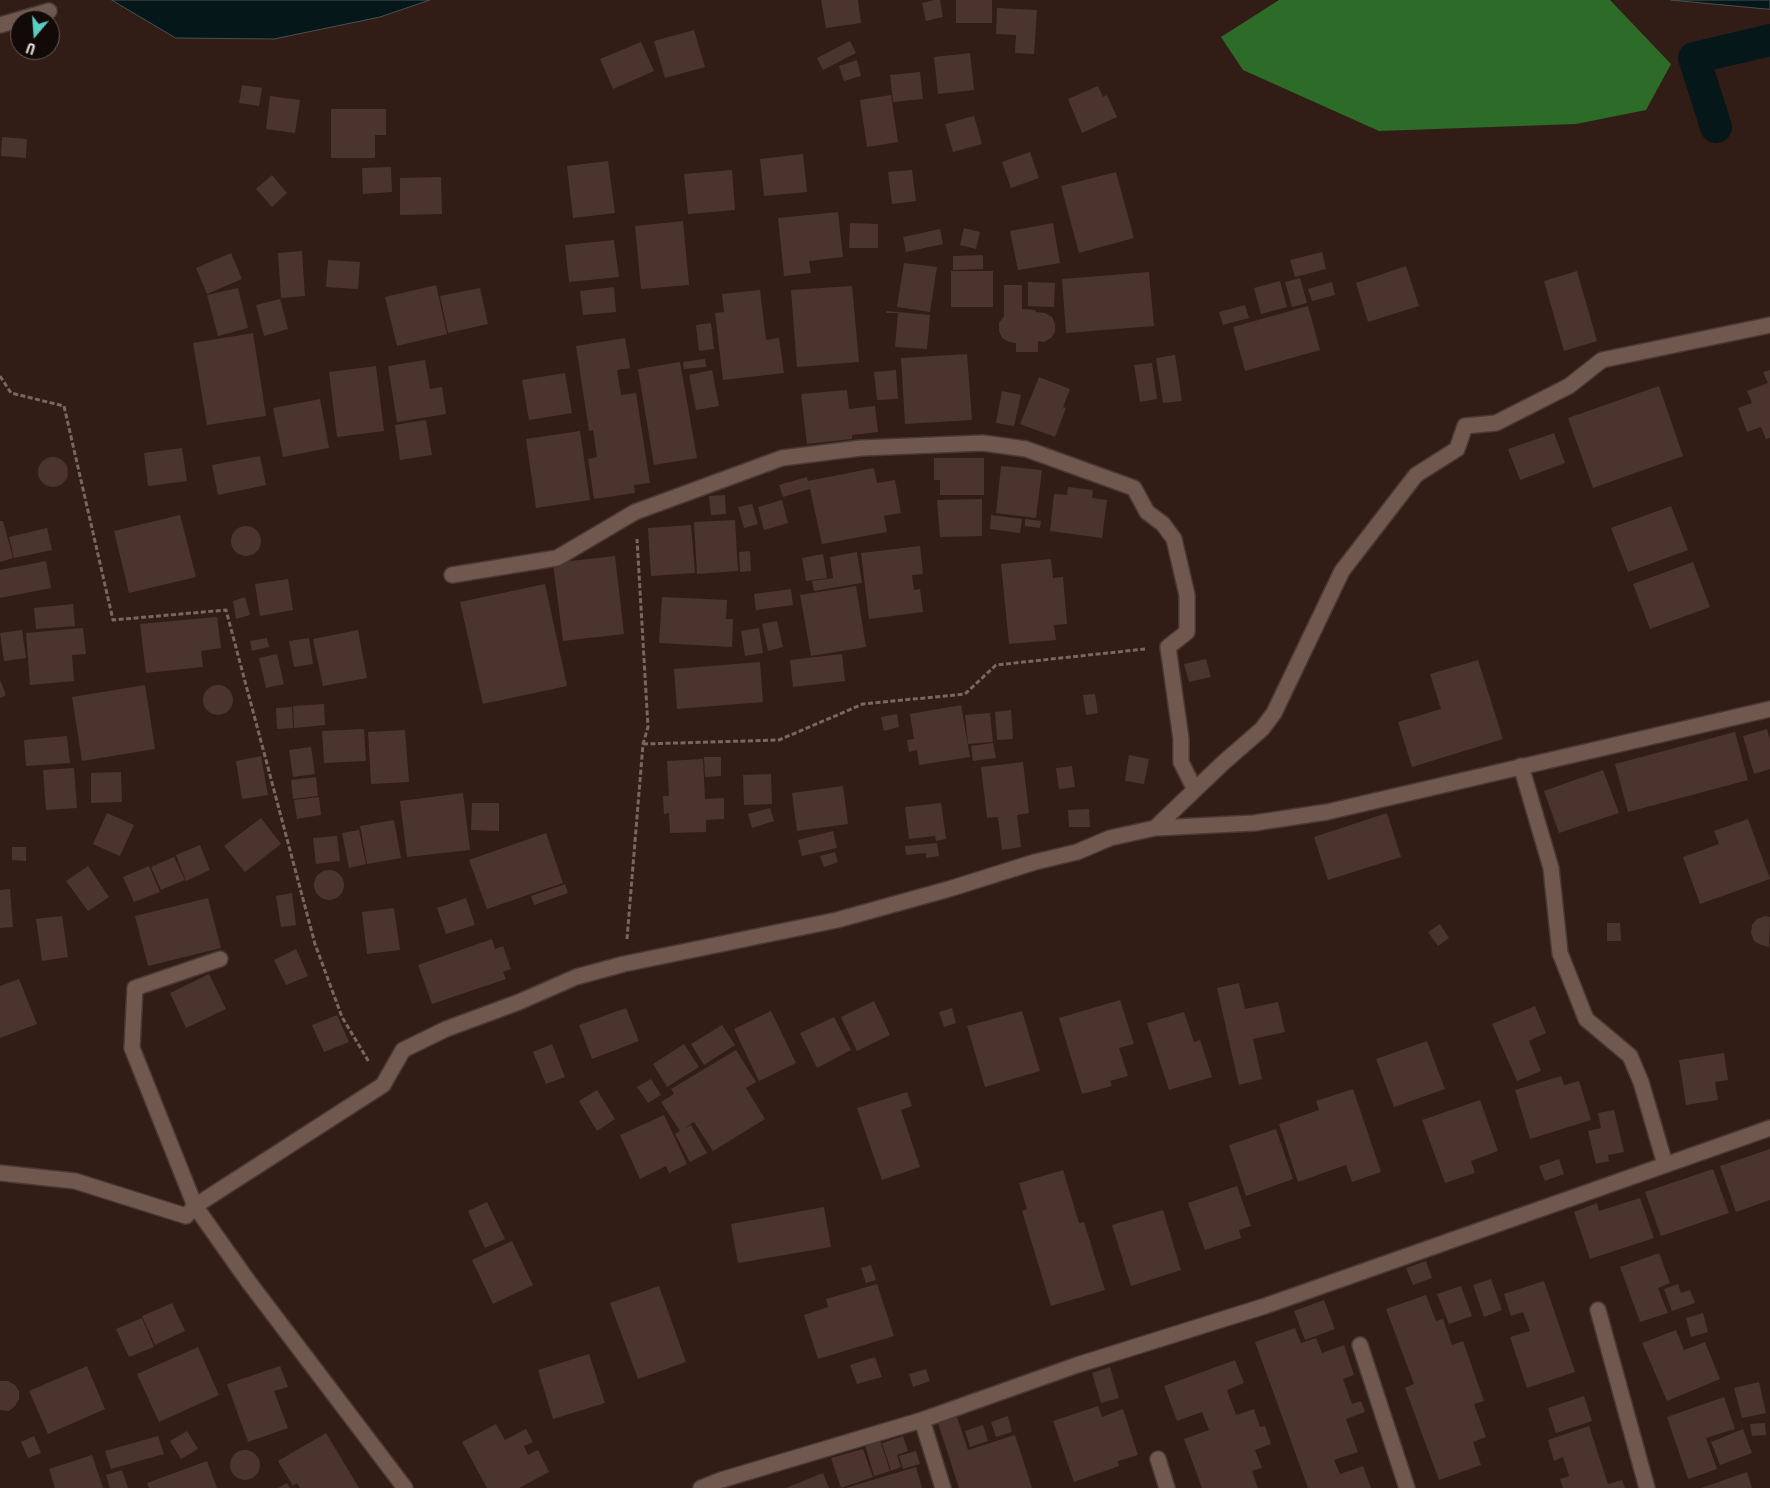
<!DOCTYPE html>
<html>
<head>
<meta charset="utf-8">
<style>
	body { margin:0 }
	#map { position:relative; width:1770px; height:1488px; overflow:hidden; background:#311d16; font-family:"Asap Condensed",sans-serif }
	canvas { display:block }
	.north { position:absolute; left:10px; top:10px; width:50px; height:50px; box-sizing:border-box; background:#130a07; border:1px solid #675c58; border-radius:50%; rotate:198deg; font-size:14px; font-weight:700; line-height:20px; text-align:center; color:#e5d6d1 }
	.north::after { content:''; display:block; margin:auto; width:18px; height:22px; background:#57cec1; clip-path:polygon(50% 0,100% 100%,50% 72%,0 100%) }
</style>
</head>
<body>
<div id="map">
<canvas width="1770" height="1488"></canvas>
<div class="north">U</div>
</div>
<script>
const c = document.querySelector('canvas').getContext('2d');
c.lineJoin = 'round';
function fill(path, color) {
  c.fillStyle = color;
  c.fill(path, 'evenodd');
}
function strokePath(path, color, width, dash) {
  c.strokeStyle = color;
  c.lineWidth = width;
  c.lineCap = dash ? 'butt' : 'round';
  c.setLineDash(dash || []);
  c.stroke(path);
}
fill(new Path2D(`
	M1279 0H1610L1671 64 1646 110 1576 124 1379 131 1243 70 1221 37Z`), '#2c6b28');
const water = new Path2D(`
	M112 0H430L380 17 274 39 176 38Z
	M1671 0H1770V9Z`);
fill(water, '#061719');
strokePath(water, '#495050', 1);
strokePath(new Path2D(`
	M1716 127 1694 58 1770 40`), '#061719', 32);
fill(new Path2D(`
	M821 0H858L861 23 826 28Z
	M934 0H940L943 17 926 21 922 3Z
	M956 0H992V23H956Z
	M997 8 1037 10 1034 54 1015 53 1016 35 996 34Z
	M694 30 705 67 665 78 654 41Z
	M850 41 856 53 823 70 817 58Z
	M641 42 654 71 613 89 600 59Z
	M970 53 974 90 938 94 934 57Z
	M857 60 861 76 844 81 839 66Z
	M920 72 923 99 893 102 890 75Z
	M242 85 262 88 259 106 239 103Z
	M1098 86 1103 97 1107 95 1117 117 1082 133 1068 99Z
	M891 95 898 142 867 147 860 100Z
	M270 96 300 100 295 133 266 129Z
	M331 109H386V135H375V158H331Z
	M974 116 982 144 953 152 945 124Z
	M2 137 27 139 26 158 1 156Z
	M1030 152 1039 178 1011 188 1002 162Z
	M803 154 807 192 764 196 760 159Z
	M608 161 615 213 573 218 567 166Z
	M391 167 392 192 363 194 362 168Z
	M732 170 735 210 688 214 684 174Z
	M912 170 916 201 892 204 888 172Z
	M1116 172 1134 238 1079 253 1061 186Z
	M272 175 287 193 272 207 256 189Z
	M441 177 442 214 400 215V178Z
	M838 212 843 257 809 261 811 273 784 276 778 218Z
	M683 221 689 285 641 289 635 226Z
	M850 223 878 224V248H849Z
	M1053 223 1060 263 1018 270 1010 231Z
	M964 228 980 232 976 249 960 245Z
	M940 229 943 244 906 252 903 237Z
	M614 240 619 277 569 282 565 245Z
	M302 251 305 296 281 298 278 253Z
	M1322 252 1326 269 1295 277 1290 260Z
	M231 253 242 279 207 294 196 268Z
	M983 255V269L953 270V256Z
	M328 260 360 262 358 289 326 287Z
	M904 263 937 267 930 312 897 307Z
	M1406 266 1419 306 1368 322 1356 283Z
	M951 271H993V307H951Z
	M1577 271 1597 341 1564 351 1544 281Z
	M1149 272 1154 326 1066 333 1062 279Z
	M1300 278 1307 303 1292 307 1285 282Z
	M1280 281 1287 307 1261 314 1254 288Z
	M1028 282 1055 283 1054 307 1028 306Z
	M1332 282 1335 295 1312 301 1308 289Z
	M436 285 447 334 397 346 385 297Z
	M1004 285H1022V309L1035 310 1036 312 1045 313 1052 317 1055 324V332L1051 338 1044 342 1038 341V352H1016V343L1009 342 1002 338 999 331V323L1004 316Z
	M852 286 859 362 797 367 791 290Z
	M614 287 616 312 583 315 580 291Z
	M238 288 248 328 218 336 207 295Z
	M480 288 488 324 448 333 440 296Z
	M760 290 766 340 779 338 784 373 723 380 715 313 724 312 722 294Z
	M280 299 288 329 264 336 256 305Z
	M1245 305 1249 318 1223 325 1219 312Z
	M1308 306 1320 350 1245 371 1233 327Z
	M887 311 930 315 927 349 895 347 898 313H886Z
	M711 323 714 349 699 351 696 325Z
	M253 333 266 416 207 425 193 343Z
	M625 338 630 368 617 370 621 395 636 393 650 483 634 485 635 493 594 499 588 459 597 457 593 430 589 431 576 346Z
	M967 354 972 420 905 424 901 358Z
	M1175 355 1182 401 1163 403 1156 358Z
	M705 359 706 367 684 369 683 362Z
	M425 360 430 389 442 387 446 414 397 422 388 366Z
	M680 362 697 458 654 465 638 369Z
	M1152 363 1157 399 1140 402 1134 365Z
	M376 366 384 431 337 437 329 372Z
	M712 370 719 406 696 410 689 375Z
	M896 370 898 399 877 400 874 372Z
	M1770 370V438L1766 439 1761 427 1747 432 1738 408 1752 403 1747 391 1768 383 1763 372Z
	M565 373 572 413 529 420 522 380Z
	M1039 377 1070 389 1063 407 1066 408 1055 437 1020 424Z
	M1659 386 1683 456 1593 488 1568 418Z
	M847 390 849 409 875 406 878 432 852 435V439L807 444 801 394Z
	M1002 391 1021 395 1014 426 996 423Z
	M320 399 329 448 283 457 273 408Z
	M426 420 432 455 400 460 395 425Z
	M580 431 590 500 536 508 526 439Z
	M1554 433 1565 463 1520 480 1508 449Z
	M182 448 187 481 148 486 144 453Z
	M260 456 266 485 218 495 212 465Z
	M38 472a15 15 0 1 1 30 0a15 15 0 1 1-30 0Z
	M934 458H984V495H940V480H934Z
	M1001 466 1042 470 1036 518 996 513Z
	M874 468 877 483 895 480 901 513 884 516 887 532 822 544 810 489 783 497 779 485 807 477 808 481Z
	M1068 487 1093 490 1092 498 1107 500 1102 538 1050 531 1054 494 1067 495Z
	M725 495 726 514 711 515 709 496Z
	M982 499V536L940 537 937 500Z
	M782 500 788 523 764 530 758 507Z
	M752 504 758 524 744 528 738 507Z
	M1671 506 1688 550 1628 572 1611 528Z
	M180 515 196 577 129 593 114 531Z
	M991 515 1022 519 1020 533 990 529Z
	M1025 519 1041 521 1040 528 1025 526Z
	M735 520 738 571 697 574 694 522Z
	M0 521H3L13 558 0 562Z
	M691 525 695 573 651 576 648 528Z
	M231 541a15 15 0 1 1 30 0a15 15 0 1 1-30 0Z
	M47 528 52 550 14 558 9 537Z
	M920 546 923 574 912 575 914 590 920 589 923 612 869 619 861 553Z
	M750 551 751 571 740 572 739 552Z
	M857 552 862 583 814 591 812 581 833 578 830 557Z
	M823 554 827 578 806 581 802 558Z
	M615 556 624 634 563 641 553 563Z
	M1051 559 1053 578 1063 577 1067 624 1054 625 1056 640 1009 644 1001 564Z
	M46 561 51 588 0 598V570Z
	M1693 562 1710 607 1650 629 1633 584Z
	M288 579 293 610 260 616 255 584Z
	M545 584 567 686 483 704 460 602Z
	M856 586 866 647 811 656 800 595Z
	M791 589 793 605 756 610 754 594Z
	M245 597 250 615 236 619 233 601Z
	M662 597 727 600 726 619H733L732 647 659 643Z
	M73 604 75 626 36 629 34 608Z
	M217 617 221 648 201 651 203 667 146 673 140 624Z
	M777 621 783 647 768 651 762 624Z
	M83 628 86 654 72 655 74 681 30 685 26 633Z
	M759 628 763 653 745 656 741 631Z
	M22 630 26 658 4 661 0 633Z
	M358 630 367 678 323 686 313 639Z
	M267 638 269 647 252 651 250 641Z
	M309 638 313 664 294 667 289 641Z
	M277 654 284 684 266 688 259 658Z
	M842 654 845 681 793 687 790 660Z
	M1206 659 1211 677 1189 682 1184 664Z
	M1478 660 1503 739 1412 767 1398 722 1441 709 1430 674Z
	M760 662 763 702 677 709 674 669Z
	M0 680 6 695 0 698Z
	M145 685 155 749 82 761 72 697Z
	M203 700a15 15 0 1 1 30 0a15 15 0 1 1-30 0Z
	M1095 694 1098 713 1086 715 1083 695Z
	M324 704 325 725 294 728 293 706Z
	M961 705 970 757 919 765 917 750 909 752 907 740 914 739 910 714Z
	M292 707 293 728 277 729 276 708Z
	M1011 710 1013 739 997 740 995 712Z
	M990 713 993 742 968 744 965 715Z
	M897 714 899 727 884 731 881 717Z
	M364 729 366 761 324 763 322 731Z
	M1767 729 1770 740V769L1754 774 1743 736Z
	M405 730 409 782 371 784 368 732Z
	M1735 732 1748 780 1628 812 1615 764Z
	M67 736 70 763 26 766 24 740Z
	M993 743 996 758 973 761 971 746Z
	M311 747 315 774 293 777 289 750Z
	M1129 755 1149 759 1144 784 1125 781Z
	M261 756 268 795 242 799 236 761Z
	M704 757H721V776L705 777Z
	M703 759 705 799 724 798V819L706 820V832L670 833 669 813 664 814 663 796H669L667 761Z
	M1023 762 1029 813 1017 815 1021 847 1002 850 998 817 987 818 981 767Z
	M1072 766 1075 787 1059 789 1056 768Z
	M74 768 77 808 46 810 43 770Z
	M1603 770 1619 813 1559 833 1544 791Z
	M121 772 122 802 91 803V773Z
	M771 774 772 804 744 805 743 775Z
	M316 777 318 796 293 799 291 780Z
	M843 786 848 824 797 831 792 793Z
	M463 793 470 850 407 857 400 801Z
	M319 797 321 815 297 819 294 800Z
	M472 803H499V831L471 830Z
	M941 803 946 839 936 841 935 836 909 839 905 807Z
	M770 808 774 821 752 828 748 814Z
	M1089 809 1090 827H1069L1068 810Z
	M107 813 134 825 120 856 93 844Z
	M1387 813 1401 857 1328 880 1314 837Z
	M261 818 281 844 245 872 224 846Z
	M1748 819 1770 879 1700 904 1683 857 1719 844 1714 831Z
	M394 820 401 858 367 864 360 826Z
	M359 830 366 864 349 868 342 833Z
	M833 831 837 848 802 856 798 840Z
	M546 833 563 883 487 909 469 860Z
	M337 836 340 861 316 864 313 838Z
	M937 843 939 856 926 858V853L906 855 905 846Z
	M200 845 210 870 186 881 176 855Z
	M12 847H26V861L12 860Z
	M835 852 838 862 824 867 820 856Z
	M174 857 185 880 161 890 151 867Z
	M88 866 109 897 88 911 66 881Z
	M149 866 160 892 134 902 123 877Z
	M314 885a15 15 0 1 1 30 0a15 15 0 1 1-30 0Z
	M565 884 568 893 534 905 531 896Z
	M10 889 13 927 0 928V890Z
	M292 893 296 925 281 927 276 896Z
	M208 898 221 948 148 966 135 916Z
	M466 898 475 925 446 934 437 908Z
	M394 908 400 950 367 954 362 912Z
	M62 916 68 957 42 961 36 919Z
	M1765 916 1770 917 1769 947 1761 945 1754 941 1751 933 1752 925 1757 919Z
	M1607 923H1620L1621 941H1607Z
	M1440 924 1449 938 1438 946 1428 932Z
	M492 939 495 949 503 946 511 969 503 972 506 979 432 1004 418 965Z
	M296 949 308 976 286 985 274 960Z
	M209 974 226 1009 186 1028 170 993Z
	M19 979 37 1024 0 1038V986Z
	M1239 983 1245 1009 1278 1002 1285 1032 1253 1039 1262 1079 1239 1085 1217 988Z
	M1120 1000 1134 1044 1119 1048 1128 1076 1110 1081 1112 1086 1082 1094 1059 1018Z
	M874 1001 890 1035 857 1051 841 1017Z
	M1535 1006 1546 1033 1529 1041 1541 1071 1517 1081 1492 1024Z
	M626 1008 639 1041 592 1059 579 1025Z
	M952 1008 956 1023 944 1027 939 1012Z
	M771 1011 796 1063 759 1081 734 1029Z
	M1022 1011 1040 1071 985 1087 967 1026Z
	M1184 1012 1194 1042 1200 1040 1212 1077 1169 1090 1147 1023Z
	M337 1015 349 1042 324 1052 312 1025Z
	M834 1017 851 1050 817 1068 800 1033Z
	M722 1025 735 1045 704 1065 691 1044Z
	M1427 1041 1445 1089 1394 1107 1376 1059Z
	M552 1044 565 1077 546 1084 533 1052Z
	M684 1044 699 1067 667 1087 653 1064Z
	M736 1050 756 1082 746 1088 765 1119 713 1151 694 1122 683 1129 691 1125 707 1153 690 1162 675 1134 680 1131 661 1102 674 1094 671 1089Z
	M1724 1053 1728 1080 1715 1082 1718 1100 1686 1105 1679 1060Z
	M1561 1076 1564 1085 1579 1081 1591 1120 1530 1139 1515 1090Z
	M651 1079 661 1095 648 1103 637 1087Z
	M1353 1089 1381 1172 1352 1182 1346 1165 1298 1182 1279 1124 1319 1110 1316 1101Z
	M597 1090 615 1119 597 1131 579 1101Z
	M907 1092 912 1106 901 1110 920 1167 882 1180 857 1108Z
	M1480 1100 1498 1151 1471 1161 1475 1173 1445 1183 1422 1120Z
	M1614 1110 1624 1152 1608 1155 1609 1161 1596 1164 1588 1131 1601 1128 1598 1113Z
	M664 1115 687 1164 669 1173 666 1166 640 1179 620 1135Z
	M1276 1129 1293 1179 1246 1196 1229 1145Z
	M1770 1149V1200L1736 1212 1720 1166Z
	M1559 1159 1564 1174 1545 1181 1539 1166Z
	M1713 1169 1729 1213 1661 1236 1645 1192Z
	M1063 1170 1079 1223 1084 1222 1105 1290 1051 1306 1022 1211 1027 1209 1019 1183Z
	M1237 1186 1251 1226 1239 1230 1241 1238 1205 1250 1188 1203Z
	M1640 1198 1654 1238 1590 1259 1574 1212 1597 1203 1599 1211Z
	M487 1202 505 1239 485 1248 468 1211Z
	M824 1207 831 1247 738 1263 731 1224Z
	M1163 1210 1181 1270 1131 1286 1112 1225Z
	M512 1241 533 1285 493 1304 472 1260Z
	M1659 1253 1670 1283 1658 1288 1668 1313 1640 1322 1620 1267Z
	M1426 1261 1432 1278 1413 1285 1406 1268Z
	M871 1265 876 1280 866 1283 861 1268Z
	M1491 1279 1502 1310 1484 1317 1473 1285Z
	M1544 1281 1575 1372 1527 1388 1510 1337 1530 1331 1523 1312 1511 1316 1504 1294Z
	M877 1284 894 1336 818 1359 804 1315 828 1307 826 1299Z
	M1678 1284 1681 1293 1690 1290 1695 1303 1672 1311 1664 1289Z
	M659 1286 686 1362 638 1379 610 1303Z
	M1461 1286 1472 1316 1449 1324 1437 1294Z
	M1426 1295 1436 1321 1443 1319 1452 1345 1463 1341 1484 1401 1474 1404 1486 1437 1473 1442 1481 1465 1439 1480 1405 1388 1414 1384 1386 1309Z
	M1324 1300 1335 1329 1305 1340 1294 1311Z
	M172 1303 185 1331 155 1345 142 1316Z
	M1703 1313 1708 1332 1691 1337 1686 1318Z
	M142 1318 154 1347 129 1357 116 1329Z
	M1295 1328 1301 1343 1316 1338 1322 1353 1344 1345 1354 1375 1343 1379 1352 1404 1361 1401 1365 1412 1346 1419 1358 1452 1334 1460 1340 1474 1363 1466 1371 1488H1308L1255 1342Z
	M1676 1330 1684 1350 1705 1342 1720 1379 1667 1401 1642 1343Z
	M198 1347 219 1395 159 1422 137 1374Z
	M589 1354 605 1403 553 1419 538 1370Z
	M875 1357 882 1377 857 1384 850 1365Z
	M1235 1360 1244 1383 1227 1390 1236 1415 1254 1409 1260 1427 1265 1426 1271 1444 1255 1450 1262 1468 1252 1471 1258 1488H1202L1184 1439 1209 1430 1202 1412 1177 1421 1164 1386Z
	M87 1366 105 1409 48 1434 29 1391Z
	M280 1366 288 1387 274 1391 288 1428 248 1442 227 1384Z
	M1110 1367 1119 1398 1101 1403 1092 1373Z
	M926 1369 930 1381 913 1387 909 1374Z
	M0 1381H8L15 1385 19 1391V1399L15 1406 9 1411 0 1410Z
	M1759 1382 1766 1413 1742 1418 1734 1388Z
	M1584 1396 1592 1421 1556 1433 1548 1408Z
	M1724 1397 1735 1429 1706 1438 1717 1469 1688 1479 1667 1417Z
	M1098 1406 1102 1417 1123 1409 1138 1455 1118 1461 1119 1466 1074 1482 1053 1421Z
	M1008 1416 1012 1432 996 1437 991 1422Z
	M957 1417 968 1450 1015 1435 1032 1488H959L938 1423Z
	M1765 1423 1766 1435 1752 1436 1750 1424Z
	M496 1424 505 1440 526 1429 533 1442 524 1446 528 1455 538 1450 549 1472 519 1488H487L462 1442Z
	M983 1425 988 1441 970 1447 965 1431Z
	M1589 1426 1608 1484 1622 1480 1625 1488H1563L1560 1479 1569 1476 1563 1457 1554 1461 1548 1440Z
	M1743 1429 1752 1453 1720 1465 1711 1442Z
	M187 1431 198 1449 181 1459 170 1441Z
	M326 1433 359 1488H300L297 1483 293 1486 278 1461Z
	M34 1436 41 1453 28 1458 21 1442Z
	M158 1436 164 1454 111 1469 105 1451Z
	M903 1436 908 1451 897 1455 901 1467 891 1471 882 1443Z
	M880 1440 890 1471 874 1476 865 1445Z
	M863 1449 873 1477 841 1488 831 1458Z
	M230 1465a15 15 0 1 1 30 0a15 15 0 1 1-30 0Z
	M916 1451 920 1464 903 1469 899 1456Z
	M92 1455 103 1488H55L49 1469Z
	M207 1461 217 1488H149L147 1483Z
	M916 1467 922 1488H846Z
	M122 1470 128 1488H110L106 1475Z
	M1747 1472 1752 1488H1701Z
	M823 1473 829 1488H786Z
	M287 1483 290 1488H278Z`), '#4b342d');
const lane = new Path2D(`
	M1521 766 1551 868 1560 953 1586 1019 1630 1056 1641 1082 1665 1164
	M195 1206 132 1048 135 988 220 959`);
const street = new Path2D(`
	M0 25 49 11
	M452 575 557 558 635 512 782 458 861 448 983 443 1026 449 1134 488 1147 512 1163 524 1174 539 1187 595V632L1168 647 1181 739V762L1195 790
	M1155 828 1223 763 1262 729 1274 713 1342 571 1416 475 1457 449 1465 426 1496 423 1569 386 1602 360 1770 325
	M0 1173 75 1181 186 1216 195 1206 248 1281 405 1488
	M195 1206 383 1085 403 1050 446 1029 519 1002 576 977 624 964 837 920 949 889 1035 862 1077 852 1110 838 1155 828 1254 823 1327 812 1770 709
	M1598 1310 1647 1488
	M1360 1345 1407 1488
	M922 1420 943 1488
	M1158 1459 1167 1488
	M701 1488 721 1480 922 1420 1077 1365 1265 1306 1770 1128`);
strokePath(lane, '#493934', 18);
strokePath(street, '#493934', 18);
strokePath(new Path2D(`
	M0 376 11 393 64 406 113 620 226 610 315 944 342 1017 369 1062
	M643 744 779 740 863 704 965 694 996 665 1145 649
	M627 939 643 744 648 727 637 539`), '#786660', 3, [5, 2.5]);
strokePath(lane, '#70584f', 15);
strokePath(street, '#70584f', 15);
</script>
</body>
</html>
